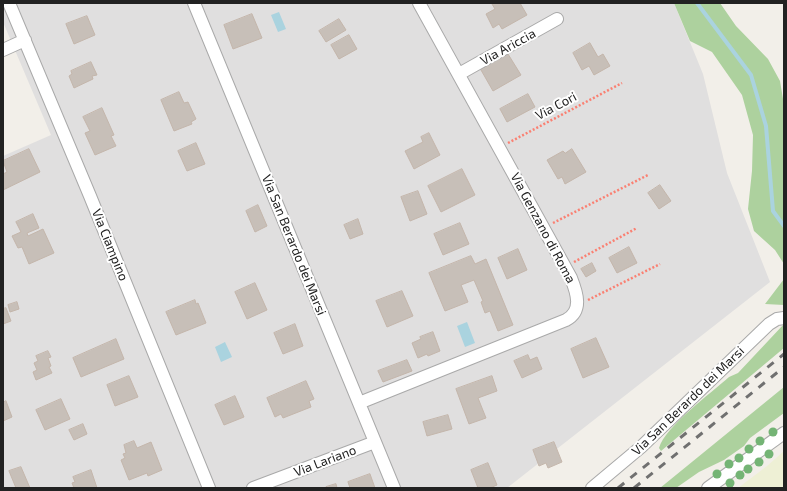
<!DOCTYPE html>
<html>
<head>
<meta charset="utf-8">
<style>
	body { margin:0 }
	#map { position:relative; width:787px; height:491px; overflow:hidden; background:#f2efe9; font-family:"Exo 2",sans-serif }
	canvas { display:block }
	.frame { position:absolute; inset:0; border:4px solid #222; pointer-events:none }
</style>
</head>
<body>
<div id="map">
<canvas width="787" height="491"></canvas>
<div class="frame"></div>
</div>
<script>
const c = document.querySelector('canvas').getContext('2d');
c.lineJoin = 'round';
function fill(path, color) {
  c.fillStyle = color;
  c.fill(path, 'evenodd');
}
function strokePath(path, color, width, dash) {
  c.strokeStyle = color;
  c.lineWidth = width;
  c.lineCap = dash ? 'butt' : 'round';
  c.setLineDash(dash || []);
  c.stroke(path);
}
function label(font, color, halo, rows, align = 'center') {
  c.font = font + ' "Exo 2",sans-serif';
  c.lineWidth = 4;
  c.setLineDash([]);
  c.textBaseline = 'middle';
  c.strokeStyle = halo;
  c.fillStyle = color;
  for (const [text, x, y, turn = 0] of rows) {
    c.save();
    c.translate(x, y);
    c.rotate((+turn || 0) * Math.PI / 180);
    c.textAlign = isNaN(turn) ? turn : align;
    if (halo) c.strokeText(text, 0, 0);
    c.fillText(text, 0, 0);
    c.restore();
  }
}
fill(new Path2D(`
	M3 3H674L703 74 727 173 770 282 507 488H3V156L51 135 3 22Z`), '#e0dfdf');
fill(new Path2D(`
	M784 451V488H738L767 466Z`), '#eef0d5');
fill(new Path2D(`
	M674 3H720L736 26 768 59 780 81 784 105V269V264L775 250 754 231 748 209 752 171 753 135 742 95 712 52 690 41Z
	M784 279V305L765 304Z
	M784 324V348L661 451 659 448C665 427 711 393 729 377L738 373Z
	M784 387V413L750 438 744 446 724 460 699 472 676 488H660Z`), '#add19e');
fill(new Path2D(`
	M279 12 286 29 278 32 271 15Z
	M467 322 475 343 465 347 457 326Z
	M225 342 232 357 221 362 215 347Z`), '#aad3df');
strokePath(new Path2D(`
	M697 3 751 75 766 126 773 211 784 226`), '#aad3df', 4);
const building = new Path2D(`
	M494 3H520L527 15 502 29 499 24 493 28 486 14 495 9 492 4Z
	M252 14 262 38 233 49 224 25Z
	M87 16 95 35 74 44 66 24Z
	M339 19 346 30 326 42 319 31Z
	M349 35 357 49 339 59 331 45Z
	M590 43 598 57 603 54 610 66 594 75 589 66 582 70 573 53Z
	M508 54 521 75 493 91 481 70Z
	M91 62 97 75 92 76 93 79 74 88 69 76 72 74 71 71Z
	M179 92 184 103 188 102 196 119 191 122 192 124 174 131 161 100Z
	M528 94 535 107 507 122 500 109Z
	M102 108 114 135 111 136 116 146 95 155 85 133 90 131 83 117Z
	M429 133 440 155 414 169 405 151 423 142 421 137Z
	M196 143 205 164 187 171 178 151Z
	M29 149 40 172 3 190V174L7 172 3 161Z
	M572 149 586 172 565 184 562 177 558 179 547 160 563 151 565 153Z
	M462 169 475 195 441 212 428 186Z
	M660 185 671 201 659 209 648 193Z
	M418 191 427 214 410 221 401 197Z
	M258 205 267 226 255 232 246 211Z
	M33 214 39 228 27 233 28 236 43 229 54 253 29 264 22 247 18 248 12 236 21 232 16 222Z
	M358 219 363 234 350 239 344 225Z
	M460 223 469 244 443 255 434 234Z
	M629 247 637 263 617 273 609 258Z
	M518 249 527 270 507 279 498 258Z
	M471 256 475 264 486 259 513 325 498 331 490 311 485 313 481 302 483 301 474 280 461 285 468 302 445 311 429 273Z
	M592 263 596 271 586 277 581 269Z
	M255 283 267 310 247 319 235 292Z
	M402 291 413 316 387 327 376 301Z
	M195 300 196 304 198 303 206 323 176 335 166 312Z
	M17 302 19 309 10 312 8 305Z
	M6 308 11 321 3 324V309Z
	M295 324 303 346 283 354 274 333Z
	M433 332 440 351 428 356 427 354 418 358 412 343 421 339 420 337Z
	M596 338 609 367 583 378 571 349Z
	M116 339 124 359 81 377 73 358Z
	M48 351 51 357 48 358 51 366 49 367 52 373 36 380 33 372 37 370 34 363 38 361 36 356Z
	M528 355 530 360 537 357 542 369 522 378 514 361Z
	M407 360 412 371 383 382 378 371Z
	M129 376 138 397 115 406 107 385Z
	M492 376 497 391 478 398 486 418 469 424 456 389Z
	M306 381 314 399 309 401 311 407 283 418 281 414 275 417 267 398Z
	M235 396 244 417 224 425 215 405Z
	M61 399 70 419 45 430 36 410Z
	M6 401 12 417 3 421V403Z
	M448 415 452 429 427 436 423 422Z
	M83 424 87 434 74 440 69 430Z
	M134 441 137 448 151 442 162 470 148 476 147 473 129 480 121 460 125 458 123 454 126 453 124 445Z
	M554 442 562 462 548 468 546 463 539 466 533 450Z
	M488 463 497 485 490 488H478L471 470Z
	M21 467 30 488H16L9 471Z
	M91 470 97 488H74L72 483 75 482 73 477Z
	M370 474 375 488H350L348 482Z
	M336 484 337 488H326V487Z`);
fill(building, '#c7bfb8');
strokePath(building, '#c4b6ab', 1);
const street = new Path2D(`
	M9 3 90 196 209 488
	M194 3 394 488
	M3 50 25 40
	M459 74 557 19
	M359 403 566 320C583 311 577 293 571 278L419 3
	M253 488 375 442
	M592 488 641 447 769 324 777 319 784 318
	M708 488 784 433`);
strokePath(street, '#a9a9a9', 14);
strokePath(new Path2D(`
	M508 143 622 83
	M553 223 648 175
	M574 262 637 228
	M588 300 660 264`), '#fa8072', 2.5, [2, 2]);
strokePath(street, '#fff', 12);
strokePath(new Path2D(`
	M618 488 784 354
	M634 488 784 367`), '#707070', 3, [8, 8]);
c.fillStyle = '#74b475';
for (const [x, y] of [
	[773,432],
	[760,441],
	[749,449],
	[769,454],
	[739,458],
	[759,462],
	[729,464],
	[748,469],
	[717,474],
	[740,475],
	[730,483]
]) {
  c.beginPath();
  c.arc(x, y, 4.5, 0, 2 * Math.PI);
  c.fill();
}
label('13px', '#222', '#fff', [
	["Via Ariccia",508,47,-29],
	["Via Cori",556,106,-28],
	["Via Genzano di Roma",543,228,62],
	["Via Ciampino",110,245,68],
	["Via San Berardo dei Marsi",294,245,68],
	["Via San Berardo dei Marsi",688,401,-44],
	["Via Lariano",325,461,-21]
]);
</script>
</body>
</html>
